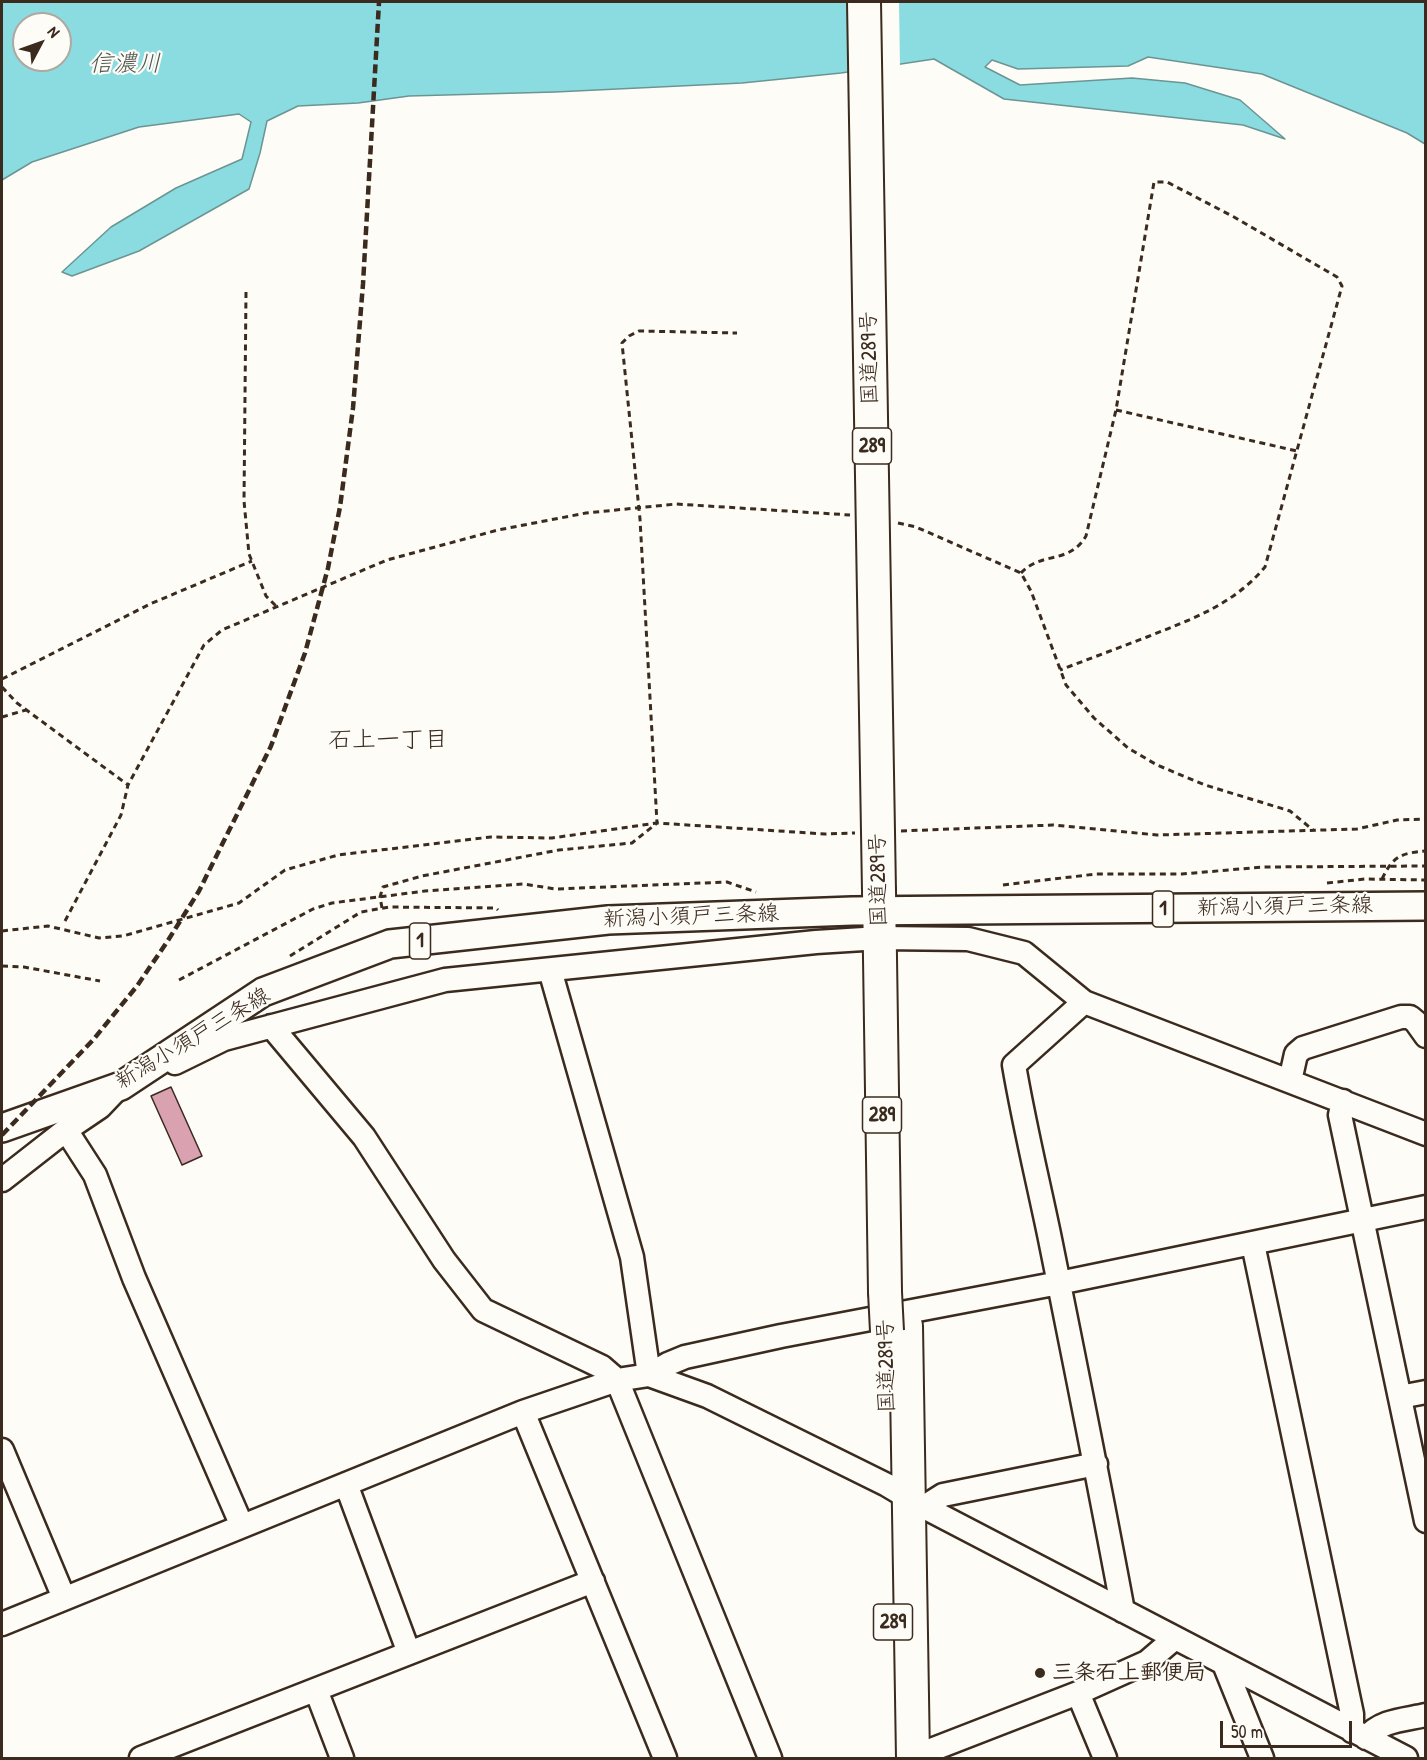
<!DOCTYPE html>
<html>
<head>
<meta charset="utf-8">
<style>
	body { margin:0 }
	#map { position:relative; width:1427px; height:1760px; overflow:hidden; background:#fdfcf7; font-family:"Patrick Hand",sans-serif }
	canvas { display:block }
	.frame { position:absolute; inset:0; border:3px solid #3b2a1e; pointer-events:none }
	.north { position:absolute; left:12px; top:12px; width:60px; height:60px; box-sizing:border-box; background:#fdfcf7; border:2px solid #afa8a0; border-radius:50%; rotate:49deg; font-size:16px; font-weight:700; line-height:24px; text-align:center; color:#3b2a1e }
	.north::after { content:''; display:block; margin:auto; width:21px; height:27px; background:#3b2a1e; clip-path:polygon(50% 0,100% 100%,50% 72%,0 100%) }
	.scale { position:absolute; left:1220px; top:1721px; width:132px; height:27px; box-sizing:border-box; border:3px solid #3b2a1e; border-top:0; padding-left:8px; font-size:18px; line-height:21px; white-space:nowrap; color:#3b2a1e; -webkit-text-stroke:4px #fdfcf7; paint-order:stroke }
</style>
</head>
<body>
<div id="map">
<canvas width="1427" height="1760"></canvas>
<div class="frame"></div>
<div class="north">N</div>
<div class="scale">50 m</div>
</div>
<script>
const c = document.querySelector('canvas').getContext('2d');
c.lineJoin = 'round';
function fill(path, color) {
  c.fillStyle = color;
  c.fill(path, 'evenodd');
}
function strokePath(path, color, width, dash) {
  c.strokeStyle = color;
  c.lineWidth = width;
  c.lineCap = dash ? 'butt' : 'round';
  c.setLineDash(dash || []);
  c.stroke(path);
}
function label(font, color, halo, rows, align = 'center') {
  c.font = font + ' "Patrick Hand","Klee One",sans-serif';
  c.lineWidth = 4.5;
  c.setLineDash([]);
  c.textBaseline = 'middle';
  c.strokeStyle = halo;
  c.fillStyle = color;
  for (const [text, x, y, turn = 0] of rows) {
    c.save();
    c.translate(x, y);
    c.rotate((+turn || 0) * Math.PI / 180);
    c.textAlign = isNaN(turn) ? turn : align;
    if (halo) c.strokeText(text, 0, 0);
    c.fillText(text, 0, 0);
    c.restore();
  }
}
const water = new Path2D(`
	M2 2H1425V144L1407 133 1262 74 1148 57 1128 66 1018 69 992 60 985 67 1020 85 1132 78 1185 83 1240 100 1285 139 1243 125 1004 99 934 59 841 73 742 83 555 92 409 96 358 103 298 106 267 121 260 153 249 189 139 251 72 276 62 272 111 227 176 188 242 159 251 122 239 114 139 127 32 162 2 180ZM24 24H60V60H24Z`);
fill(water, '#8bdce1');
strokePath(water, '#6b9593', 1.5);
fill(new Path2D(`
	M849 2H899L900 68 850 75Z`), '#fdfcf7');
const building = new Path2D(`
	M171 1087 202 1156 182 1165 151 1096Z`);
fill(building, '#daa1b1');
strokePath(building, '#3b2a1e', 1.5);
const minor = new Path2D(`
	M550 970 632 1257 649 1375 668 1364 685 1357 781 1336 1059 1283 1426 1207
	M1084 1002 1014 1065C1024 1124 1038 1181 1050 1239 1075 1363 1100 1487 1123 1611
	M271 1026 364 1137 444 1260 483 1310 602 1367 617 1380 770 1758
	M175 1063 224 1039 445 980 816 942 880 938 968 939 1024 953 1084 1002 1426 1134
	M1290 1081 1296 1054 1303 1048 1401 1017H1410L1416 1022 1426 1036
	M1343 1101 1340 1115 1426 1521
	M66 1130 95 1175 134 1278 242 1526
	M2 1180 66 1130 100 1107 120 1086
	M1253 1244 1352 1714V1731
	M1400 1397 1426 1392
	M523 1412 665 1758
	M2 1450 64 1598
	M346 1484 409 1653
	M924 1507 943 1495 1096 1464
	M2 1624 523 1412 617 1380 649 1375 707 1396 887 1485 924 1507 1406 1758
	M1224 1664 1262 1758
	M316 1690 342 1758
	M1078 1693 1105 1758
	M1366 1738C1381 1720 1404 1720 1426 1715
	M913 1757 1078 1693 1147 1662 1175 1638
	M141 1758 593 1581`);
const major = new Path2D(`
	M2 1128 121 1086 263 992 390 944 608 920 852 911 1426 906`);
const highway = new Path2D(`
	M879 891 885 1292
	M906 1326 913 1758`);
strokePath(minor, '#3b2a1e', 27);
strokePath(major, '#3b2a1e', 32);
strokePath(highway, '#3b2a1e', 36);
strokePath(new Path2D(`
	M246 292 244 501 249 554 266 596 277 607
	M1116 410 1297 451
	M898 523 916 527 1021 573 1031 591 1066 685 1094 718 1128 748 1157 765 1205 785 1290 811 1313 830
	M1021 573C1041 551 1069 565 1086 536L1116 410 1154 182H1167L1234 217 1337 277 1342 286 1265 567C1233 605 1192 619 1147 637 1118 648 1089 659 1060 670
	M2 679 150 604 252 561
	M2 687 17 703 128 785
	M2 717 26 710
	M901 831 1053 825 1157 835 1357 829 1397 820 1426 819
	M1382 879C1393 856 1401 853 1426 851
	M1327 883 1365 879 1426 880
	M1003 885 1096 874H1182L1263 867 1426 866
	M382 908 380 897 383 887 422 876 559 850 632 843 657 823 640 519 622 343 629 336 639 331 737 333
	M65 921 121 815 128 785 204 645 222 630 387 560 498 530 586 513 676 504 850 515
	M2 931 48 926 99 938 123 936 239 903 285 870 338 855 491 837 552 838 657 823 825 834 855 833
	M290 956 361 912 389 907 496 908 498 910
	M2 966 24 967 100 981
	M179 980 313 909 332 903 425 891 524 884 555 889 727 882 756 892`), '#3b2a1e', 3, [6, 4.5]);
strokePath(minor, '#fdfcf7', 22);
strokePath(major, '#fdfcf7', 27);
strokePath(highway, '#fdfcf7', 32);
strokePath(new Path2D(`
	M2 1135 93 1040 137 986 167 942 199 891 271 746 305 653 328 568 340 507 353 408 363 284 379 2`), '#3b2a1e', 4.5, [9, 4.5]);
const highwayBridge = new Path2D(`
	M864 2 879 891
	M885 1292 887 1331`);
strokePath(highwayBridge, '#3b2a1e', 36, []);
strokePath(highwayBridge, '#fdfcf7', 32);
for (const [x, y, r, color] of [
	[1040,1673,6,"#3b2a1e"]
]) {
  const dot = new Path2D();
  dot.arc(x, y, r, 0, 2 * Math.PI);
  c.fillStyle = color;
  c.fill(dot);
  strokePath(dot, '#fdfcf7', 2);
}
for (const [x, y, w] of [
	[872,446,39],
	[1163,909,21],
	[420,941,21],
	[882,1115,39],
	[893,1622,39]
]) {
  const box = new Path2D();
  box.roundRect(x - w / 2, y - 18, w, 36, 4.5);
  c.fillStyle = '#fdfcf7';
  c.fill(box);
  strokePath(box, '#3b2a1e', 1.5);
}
label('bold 21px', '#3b2a1e', null, [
	["289",872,446],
	["1",1163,909],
	["1",420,941],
	["289",882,1115],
	["289",893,1622]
]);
label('22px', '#3b2a1e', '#fdfcf7', [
	["国道289号",870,358,-91],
	["国道289号",879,880,-91],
	["新潟小須戸三条線",1285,907,-1],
	["新潟小須戸三条線",691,917,-2],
	["新潟小須戸三条線",193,1039,-31],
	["国道289号",887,1366,-91]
]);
label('bold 22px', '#3b2a1e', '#fdfcf7', [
	["三条石上郵便局",1052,1673]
], 'left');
label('italic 24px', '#4f564f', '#fdfcf7', [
	["信濃川",125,65]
]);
label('24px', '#3b2a1e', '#fdfcf7', [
	["石上一丁目",388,741]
]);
</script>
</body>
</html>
